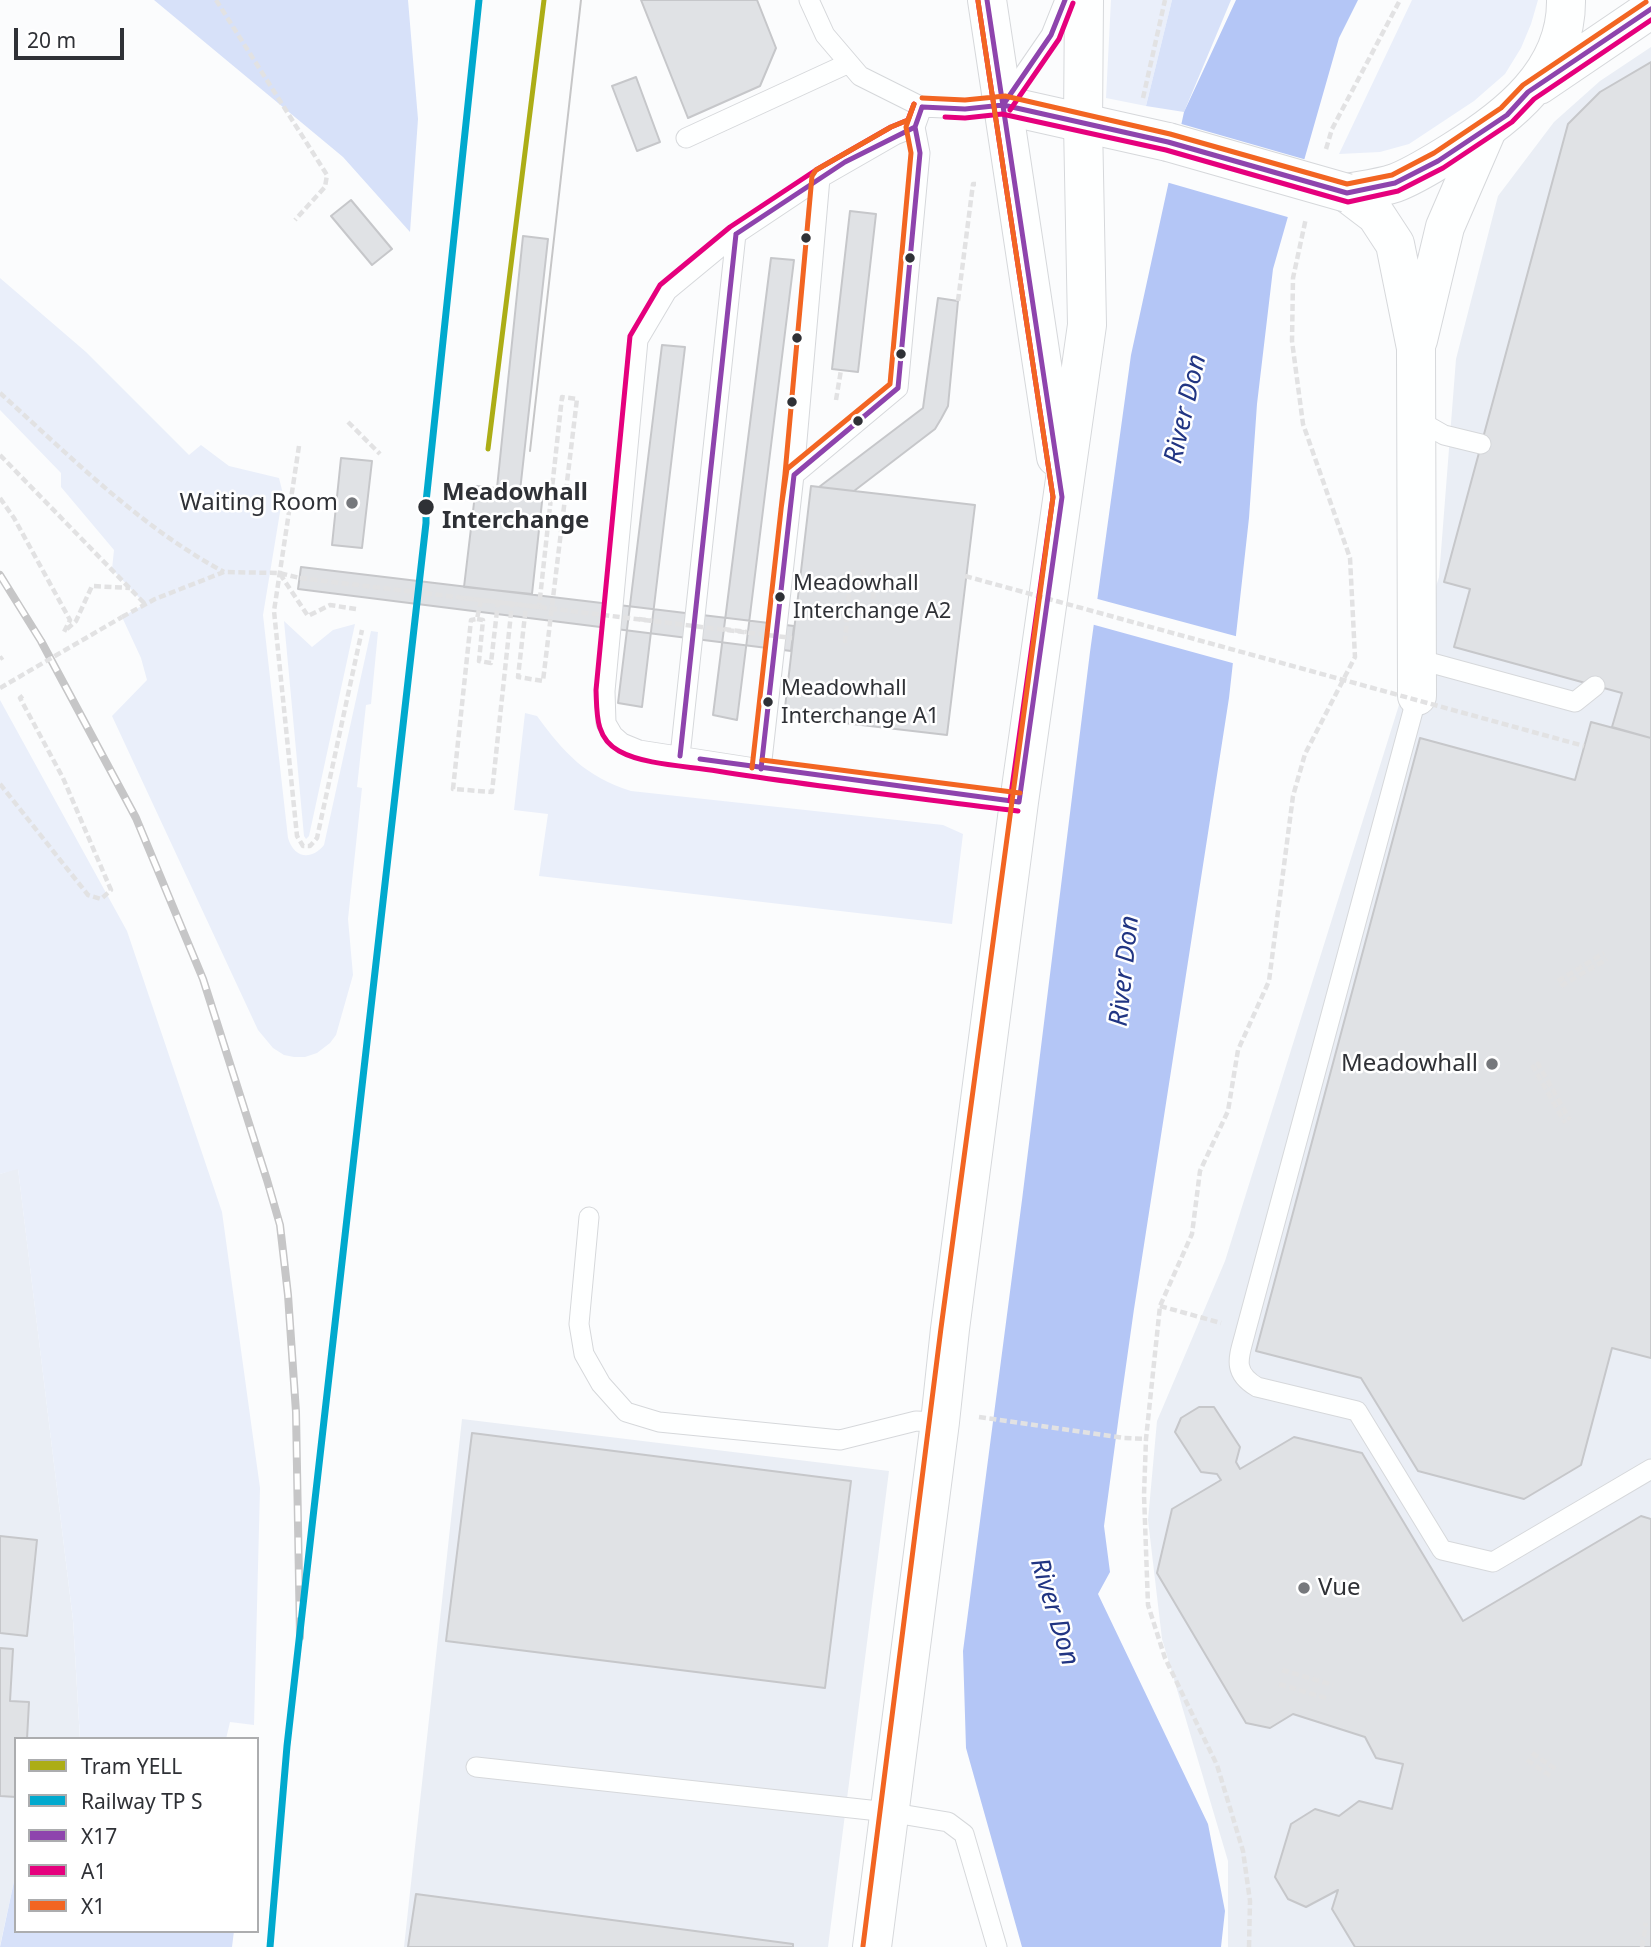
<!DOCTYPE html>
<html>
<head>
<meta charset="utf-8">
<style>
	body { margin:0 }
	#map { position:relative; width:1651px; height:1947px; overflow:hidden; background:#fbfcfd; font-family:"Noto Sans",sans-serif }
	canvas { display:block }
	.legend { position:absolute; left:14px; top:1737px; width:245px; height:196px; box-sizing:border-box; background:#fff; border:2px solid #acadaf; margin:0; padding:9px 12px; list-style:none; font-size:21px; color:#2f3136 }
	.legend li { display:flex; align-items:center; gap:14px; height:35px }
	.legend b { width:35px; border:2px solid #acadaf }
	.scale { position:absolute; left:14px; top:28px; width:110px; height:32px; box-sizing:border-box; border:4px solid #2f3136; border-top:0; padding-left:9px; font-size:21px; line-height:24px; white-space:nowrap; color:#2f3136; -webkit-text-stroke:5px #fff; paint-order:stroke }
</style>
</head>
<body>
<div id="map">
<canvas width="1651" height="1947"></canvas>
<ul class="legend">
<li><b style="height:9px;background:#acad16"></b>Tram YELL</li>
<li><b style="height:9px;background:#00a9ce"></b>Railway TP S</li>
<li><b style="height:9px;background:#8e44ad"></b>X17</li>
<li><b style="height:9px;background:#e5007d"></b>A1</li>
<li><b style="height:9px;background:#f26522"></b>X1</li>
</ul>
<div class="scale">20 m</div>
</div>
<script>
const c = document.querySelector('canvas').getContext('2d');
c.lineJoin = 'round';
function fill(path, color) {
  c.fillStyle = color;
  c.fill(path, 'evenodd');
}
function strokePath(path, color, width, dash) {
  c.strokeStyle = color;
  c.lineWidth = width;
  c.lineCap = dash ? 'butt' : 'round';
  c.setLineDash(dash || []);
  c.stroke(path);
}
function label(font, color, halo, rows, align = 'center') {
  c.font = font + ' "Noto Sans",sans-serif';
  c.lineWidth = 5;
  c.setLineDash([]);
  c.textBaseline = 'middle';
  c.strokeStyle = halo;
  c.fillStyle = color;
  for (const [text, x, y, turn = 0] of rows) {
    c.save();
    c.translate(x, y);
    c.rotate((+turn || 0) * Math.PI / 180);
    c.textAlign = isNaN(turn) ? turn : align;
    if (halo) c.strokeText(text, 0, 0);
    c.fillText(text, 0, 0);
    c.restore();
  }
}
fill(new Path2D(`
	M1651 47V1947H1228V1861L1162 1639 1148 1520 1157 1421 1225 1261 1439 577 1456 359 1498 196 1554 122 1600 81Z
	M18 1168 73 1620 80 1739H16V1872L0 1946V1174Z
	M462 1419 889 1471 828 1947H404Z`), '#eaeef5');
fill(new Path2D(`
	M1111 0H1172L1146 106 1106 98Z
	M1412 0H1538L1531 24 1521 48 1505 74 1474 101 1409 144 1380 152 1339 154Z
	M0 278 86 352 189 455 201 445 229 466 279 478 283 494 263 615 288 838C294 858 311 861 324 845L371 631 378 632 371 704 366 705 357 787 362 788 348 919 353 975 336 1035 330 1043 317 1053 305 1057H294L284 1055 273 1048 258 1030 112 716 147 680 141 658 122 617 145 604 112 569 114 550 61 487V473L0 410Z
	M284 621 312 647 333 630 355 624 309 836 306 839 304 836Z
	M0 700 127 931 222 1212 260 1488 254 1725 230 1722 226 1739H80L73 1620 18 1169 0 1174Z
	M525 713 537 716C564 753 586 777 631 791L943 825 963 834 952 924 539 876 548 814 514 810Z`), '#eaeffa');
fill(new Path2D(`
	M154 0H408L418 119 410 232 343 157Z
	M1172 0H1231L1184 112 1146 106Z
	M16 1872V1931H234L232 1947H0Z`), '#d7e1f9');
fill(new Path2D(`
	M1236 0H1358L1339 38 1273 269 1257 404 1249 518 1229 698 1134 1309 1119 1415 1104 1526 1110 1572 1098 1594 1208 1824 1225 1911 1221 1947H1022L966 1748 963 1651 1022 1200 1090 652 1131 355 1184 112Z`), '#b4c6f6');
fill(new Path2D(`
	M1178 123 1307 160 1291 218 1166 182Z
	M1094 598 1239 637 1236 664 1091 624Z`), '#fbfcfd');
const building = new Path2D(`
	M641 0H757L776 48 760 86 688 118Z
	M1651 62V738L1612 727 1622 693 1454 647 1470 589 1444 582 1568 124 1600 92Z
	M636 77 660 142 637 151 612 86Z
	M351 200 392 249 372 265 331 216Z
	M850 211 876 214 858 372 832 369Z
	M523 236 548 239 520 491 497 488Z
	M771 258 794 260 737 720 713 715Z
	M938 298 958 301 948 406 941 419 935 429 854 491 819 487 923 408Z
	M662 345 685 347 642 707 618 703Z
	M341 458 372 461 362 548 332 545Z
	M476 486 543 493 532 594 464 587Z
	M811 486 975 505 947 735 784 716Z
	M301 567 794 626 791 651 298 589Z
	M1591 722 1651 738V1358L1612 1348 1581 1465 1524 1499 1418 1471 1361 1378 1256 1351 1420 738 1575 780Z
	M1199 1407H1214L1240 1447 1236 1462 1240 1469 1294 1437 1362 1453 1463 1621 1641 1516 1651 1519V1947H1355L1332 1909 1338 1890 1306 1907 1288 1899 1275 1877 1291 1824 1315 1809 1339 1816 1359 1801 1392 1809 1403 1764 1376 1758 1365 1737 1293 1714 1270 1728 1246 1723 1157 1573 1172 1509 1221 1480 1217 1474 1201 1472 1175 1432 1181 1418Z
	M472 1433 851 1481 825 1688 446 1641Z
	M0 1536 37 1540 27 1636 0 1633Z
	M0 1648 13 1649 10 1701 29 1702 27 1739H16V1797L0 1796Z
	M416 1894 793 1944V1947H408Z`);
fill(building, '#e0e2e5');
strokePath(building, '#c6c7ca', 2);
const service = new Path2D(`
	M809 0 825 35 860 76 922 107 965 109 1003 105 1051 35 1065 0
	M915 127 895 135 820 178 736 234 667 291 638 340 605 691 606 723 613 735 622 743 639 750 761 769 1019 802
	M686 138 849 63
	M1416 419 1444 435 1481 444
	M794 475 898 388 920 153 915 127 922 107
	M1417 659 1575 702 1595 686
	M1417 696 1246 1330C1240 1355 1230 1371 1257 1387L1357 1411 1442 1550 1493 1562 1651 1469
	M680 756 736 234
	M761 769 794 475 820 178
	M589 1217 579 1324 584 1354 601 1384 626 1412 659 1422 840 1440 916 1421 940 1422
	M476 1767 888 1812 948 1822 964 1834 997 1947`);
const minor = new Path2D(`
	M1347 193 1376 215 1395 244 1416 348 1417 696
	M1418 340 1445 227 1487 130`);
const tertiary = new Path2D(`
	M1539 85 1651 9
	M1003 105 1168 142
	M1347 193C1363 190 1380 188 1395 183 1414 176 1434 163 1452 152 1507 118 1567 72 1566 0`);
const primary = new Path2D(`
	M987 0 1056 457
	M872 1947 940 1422 950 1329 1019 802 1087 325 1083 124 1084 0`);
strokePath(service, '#d6d8db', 21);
strokePath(minor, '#d6d8db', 40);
strokePath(tertiary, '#d6d8db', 40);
strokePath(primary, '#d6d8db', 40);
strokePath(new Path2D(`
	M216 0 327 175 325 187 295 220
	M1143 98 1165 0
	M1326 149 1332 129 1400 0
	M958 301 973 184H976
	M0 393C70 456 140 527 224 572
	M836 400 841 370
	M348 422 380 454
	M299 446 274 611 297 836 303 846H310L317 838 362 630
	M0 455 146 605
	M0 498 14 518 70 620 64 632
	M280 574 308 616 330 605 356 609
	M862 587 864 566
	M463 598 539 607 562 397 577 399 543 681 518 677 526 606
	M481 600 477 619 471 620 453 789 492 792 512 604
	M122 617 155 599 224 572 279 573 300 578
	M477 619 483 620 479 661 491 663 498 602
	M639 619 652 621
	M870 620 875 582
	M67 629 76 621 92 586 130 588
	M724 629 747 632
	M845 643 850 579
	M0 659 3 657
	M0 784 88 895 101 899 111 890 63 778 20 698 25 694
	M1558 981 1604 953
	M1561 986 1607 959
	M1537 1062 1570 1120
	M1532 1065 1565 1123
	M1160 1306 1221 1323
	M979 1417 1124 1438 1146 1439
	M1282 1670 1333 1685
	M1279 1684 1329 1699
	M1532 1753 1557 1770
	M1527 1760 1552 1777
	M1249 1947 1250 1901 1243 1851 1217 1765 1165 1658 1148 1605 1144 1495 1146 1439 1160 1306 1192 1234 1200 1171 1228 1111 1238 1050 1269 981 1293 796 1305 754 1355 657 1350 558 1303 424 1292 341 1293 278 1306 218
	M1642 1947 1646 1923`), '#e2e2e3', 4.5, [7, 3.5]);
strokePath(service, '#feffff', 19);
strokePath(minor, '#feffff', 38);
strokePath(tertiary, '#feffff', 38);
strokePath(primary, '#feffff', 38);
strokePath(new Path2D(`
	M530 451 581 0`), '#c6c6c7', 2);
const rail = new Path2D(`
	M0 575 41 641 136 818 203 979 267 1180 280 1225 288 1295 296 1412 300 1637`);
strokePath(rail, '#c6c6c7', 8);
strokePath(rail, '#fff', 5, [16]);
const tertiaryBridge = new Path2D(`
	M1168 142 1347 193`);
strokePath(tertiaryBridge, '#d6d8db', 40, []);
strokePath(new Path2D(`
	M965 576 1584 746
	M300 578 792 638
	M0 688 122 617`), '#e2e2e3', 4.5, [7, 3.5]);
strokePath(tertiaryBridge, '#feffff', 38);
strokePath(new Path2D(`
	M987 0 1062 497 1019 802
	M1003 105 1051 35 1065 0
	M922 107 965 109 1003 105 1168 142 1347 193 1395 183 1438 161 1507 115 1528 92 1651 9
	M736 234 845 162 915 127 922 107
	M680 756 736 234
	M700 759 1019 802
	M761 769 794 475 898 388 920 153 915 127 922 107`), '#8e44ad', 5);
strokePath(new Path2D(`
	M978 1 1053 497 1010 801
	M914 104 908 120 891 127 816 170 730 227 660 285 630 336 596 690C597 713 595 738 619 751 644 765 688 766 717 771 817 787 918 798 1018 811
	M1010 110 1059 39 1073 3
	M945 117 965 118 1002 114 1166 150 1348 202 1398 191 1443 168 1512 122 1534 99 1651 20`), '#e5007d', 5);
strokePath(new Path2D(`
	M922 98 965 100 1005 96 1170 134 1347 184 1392 175 1434 153 1501 108 1523 85 1646 2
	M781 509 787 469 890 384 911 153 906 127 914 104
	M762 760 1020 793
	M752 768 785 474 812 176 816 170 891 127 908 120 914 104
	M863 1946 941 1328 1053 497 978 1`), '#f26522', 5);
strokePath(new Path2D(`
	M270 1947 287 1746 426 523V502L479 0`), '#00a9ce', 7);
strokePath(new Path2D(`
	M488 449 544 0`), '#acad16', 5);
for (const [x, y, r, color] of [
	[806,238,6,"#2f3136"],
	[910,258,6,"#2f3136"],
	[797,338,6,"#2f3136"],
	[901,354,6,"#2f3136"],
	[792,402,6,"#2f3136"],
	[858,421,6,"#2f3136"],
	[352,503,7,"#76787c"],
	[426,507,9,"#2f3136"],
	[780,597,6,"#2f3136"],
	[768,702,6,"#2f3136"],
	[1492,1064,7,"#76787c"],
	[1304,1588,7,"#76787c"]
]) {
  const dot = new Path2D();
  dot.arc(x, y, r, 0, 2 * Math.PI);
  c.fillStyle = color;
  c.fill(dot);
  strokePath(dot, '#fff', 2.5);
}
label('22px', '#2f3136', '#fff', [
	["Meadowhall",793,584],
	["Interchange A2",793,612],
	["Meadowhall",781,689],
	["Interchange A1",781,717]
], 'left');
label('bold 24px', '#2f3136', '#fff', [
	["Meadowhall",442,493],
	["Interchange",442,521]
], 'left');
label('24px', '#2f3136', '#fff', [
	["Waiting Room",338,503],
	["Meadowhall",1478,1064],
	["Vue",1318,1588,"left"]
], 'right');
label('italic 26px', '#213583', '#fff', [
	["River Don",1186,409,-77],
	["River Don",1125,971,-84],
	["River Don",1054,1612,73]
]);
</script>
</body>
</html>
